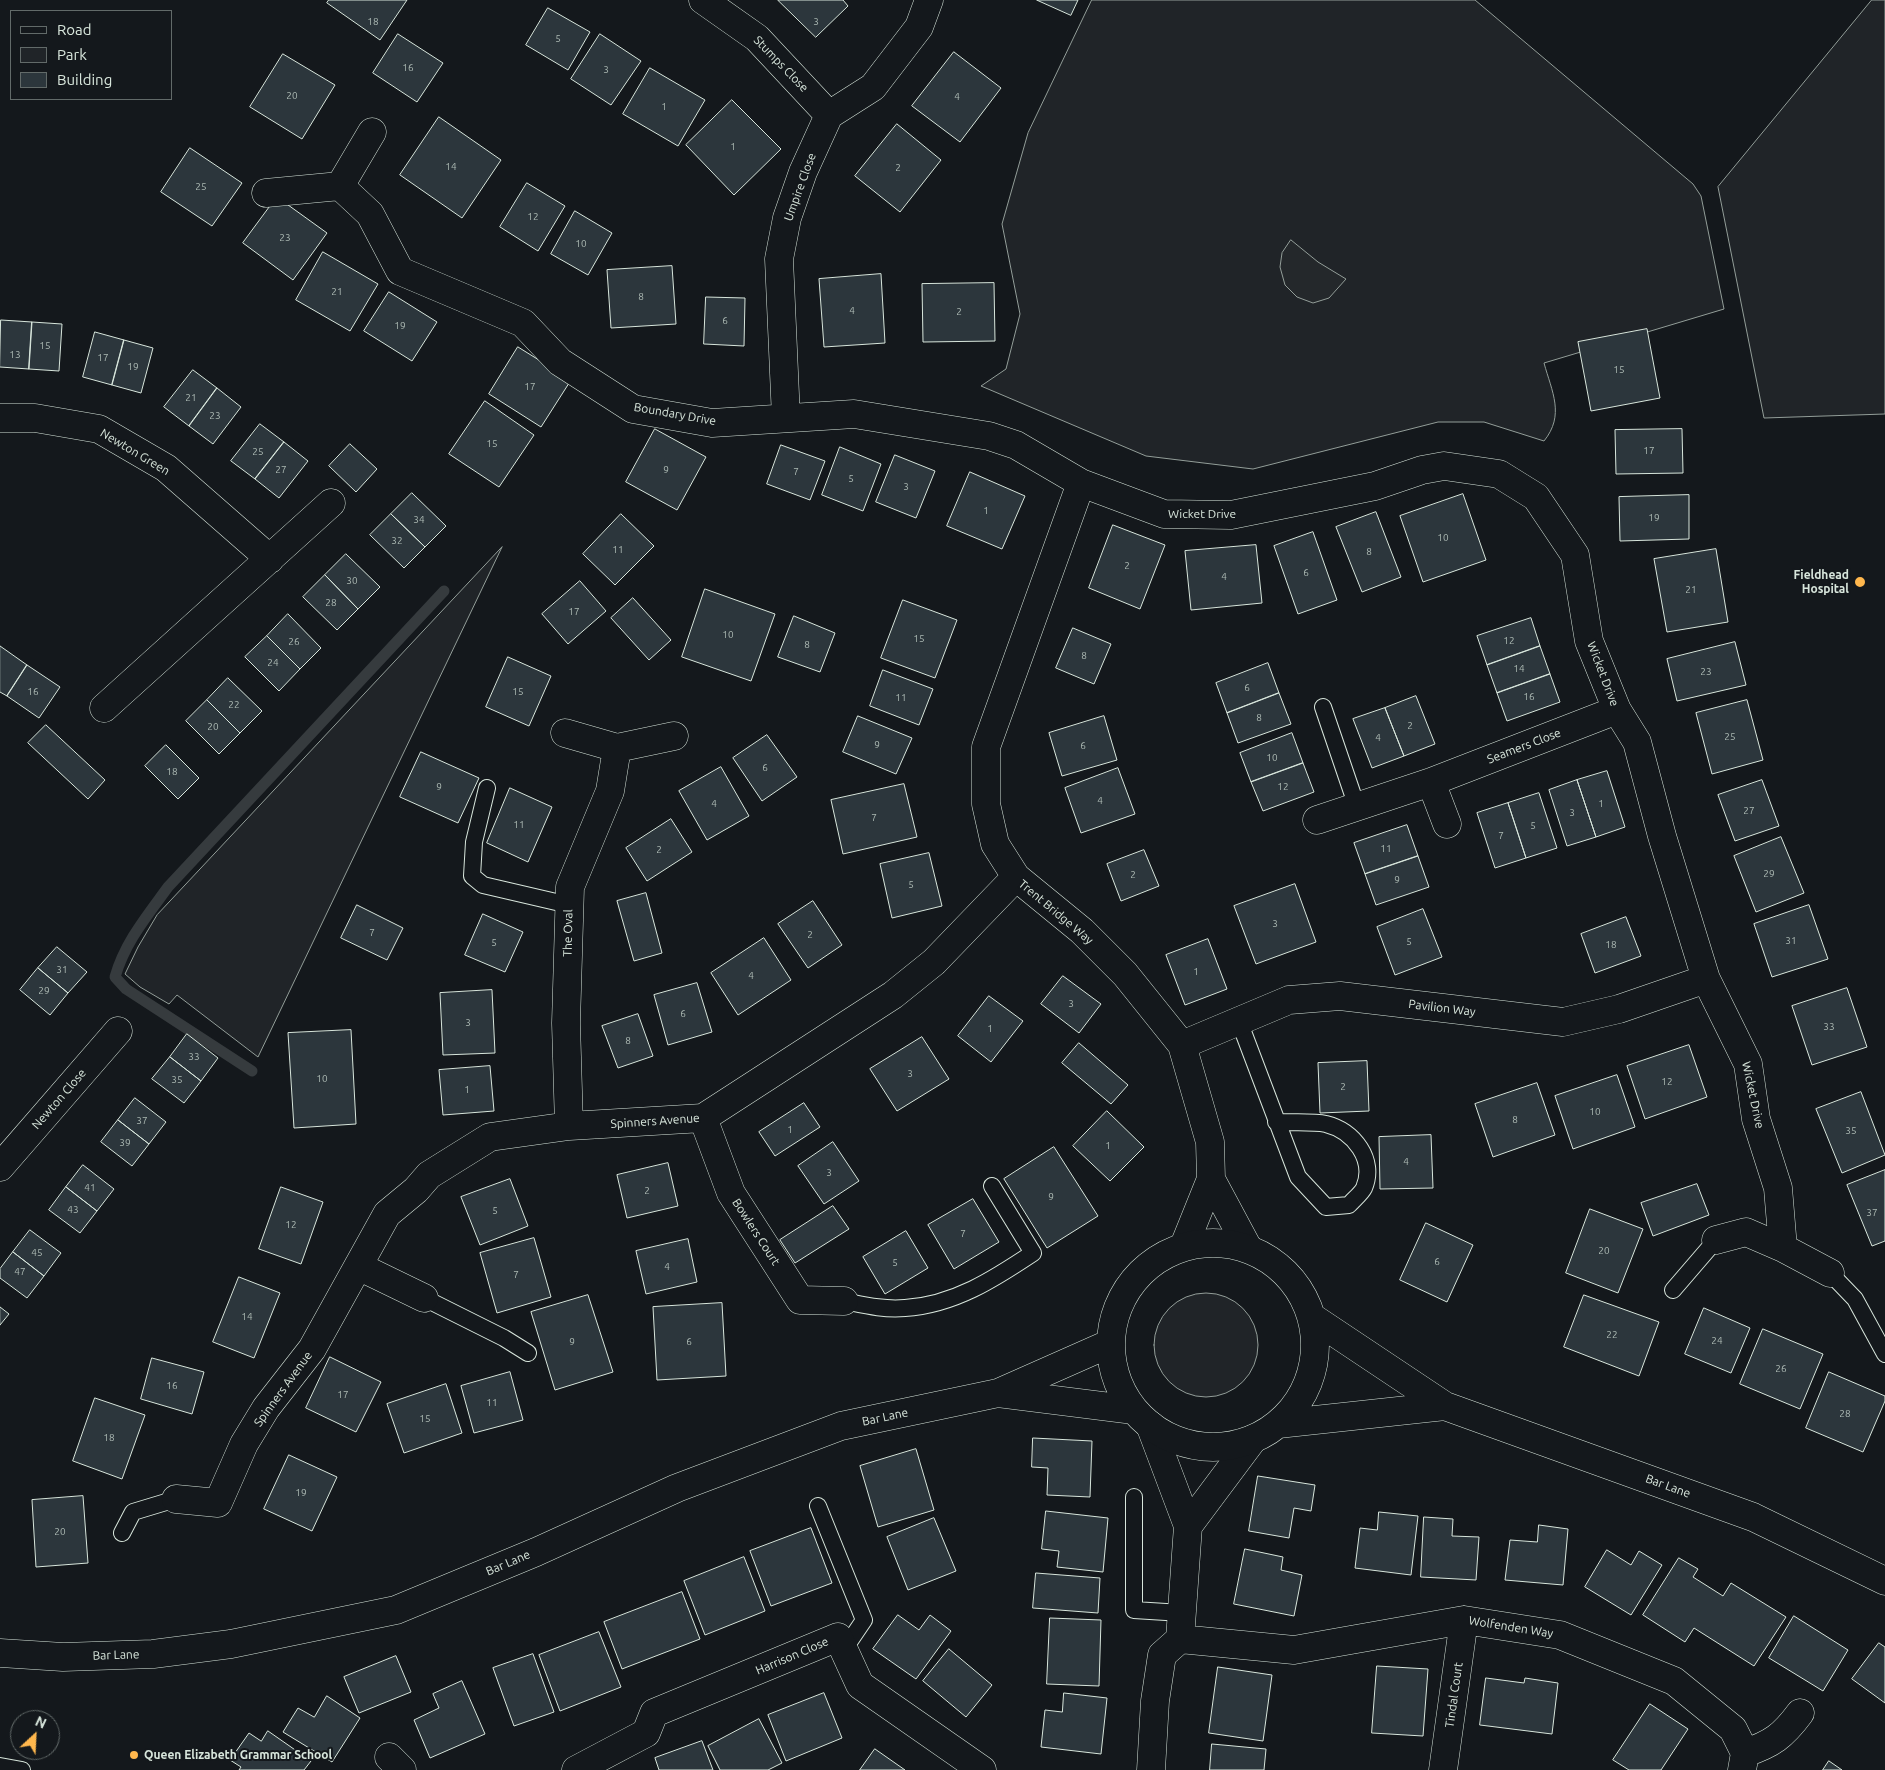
<!DOCTYPE html>
<html>
<head>
<meta charset="utf-8">
<style>
	body { margin:0 }
	#map { position:relative; width:1885px; height:1770px; overflow:hidden; background:#14181c; font-family:Ubuntu,sans-serif }
	canvas { display:block }
	.legend { position:absolute; left:10px; top:10px; width:162px; height:90px; box-sizing:border-box; background:#14181c; border:1px solid #626a69; margin:0; padding:6px 9px; list-style:none; font-size:15px; color:#d8e6dc }
	.legend li { display:flex; align-items:center; gap:10px; height:25px }
	.legend b { width:25px; border:1px solid #626a69 }
	.north { position:absolute; left:10px; top:1710px; width:50px; height:50px; box-sizing:border-box; background:#14181c; border:1px solid #626a69; border-radius:50%; rotate:25deg; font-size:14px; font-weight:700; line-height:20px; text-align:center; color:#d8e6dc }
	.north::after { content:''; display:block; margin:auto; width:18px; height:22px; background:#ffb74d; clip-path:polygon(50% 0,100% 100%,50% 72%,0 100%) }
</style>
</head>
<body>
<div id="map">
<canvas width="1885" height="1770"></canvas>
<ul class="legend">
<li><b style="height:6px;background:#14181c"></b>Road</li>
<li><b style="height:14px;background:#202428"></b>Park</li>
<li><b style="height:14px;background:#2c363c"></b>Building</li>
</ul>
<div class="north">N</div>
</div>
<script>
const c = document.querySelector('canvas').getContext('2d');
c.lineJoin = 'round';
function fill(path, color) {
  c.fillStyle = color;
  c.fill(path, 'evenodd');
}
function strokePath(path, color, width, dash) {
  c.strokeStyle = color;
  c.lineWidth = width;
  c.lineCap = dash ? 'butt' : 'round';
  c.setLineDash(dash || []);
  c.stroke(path);
}
function label(font, color, halo, rows, align = 'center') {
  c.font = font + ' Ubuntu,sans-serif';
  c.lineWidth = 4;
  c.setLineDash([]);
  c.textBaseline = 'middle';
  c.strokeStyle = halo;
  c.fillStyle = color;
  for (const [text, x, y, turn = 0] of rows) {
    c.save();
    c.translate(x, y);
    c.rotate((+turn || 0) * Math.PI / 180);
    c.textAlign = isNaN(turn) ? turn : align;
    if (halo) c.strokeText(text, 0, 0);
    c.fillText(text, 0, 0);
    c.restore();
  }
}
const green = new Path2D(`
	M1092 0H1475L1693 184 1701 196 1724 309 1544 363C1552 392 1565 415 1544 441L1484 422H1438L1253 469 1146 456 981 386 1006 369 1020 314 1002 224 1028 133Z
	M1872 0H1885V414L1764 418 1718 187Z
	M502 547 258 1057 177 995 169 1004 140 987 125 974 138 947 157 915Z
	M1154 1345a52 52 0 1 1 104 0a52 52 0 1 1-104 0Z`);
fill(green, '#202428');
strokePath(green, '#939e99', 1);
const parking = new Path2D(`
	M1291 240 1318 262 1346 279 1329 298 1313 303 1297 297 1285 285 1280 267 1282 253Z`);
fill(parking, '#24282b');
strokePath(parking, '#939e99', 1);
strokePath(new Path2D(`
	M252 1071 126 989 115 977C125 942 147 916 168 887L444 591`), '#363b3e', 11);
const building = new Path2D(`
	M329 0H407L380 40 327 3Z
	M778 0H843L848 6 816 37Z
	M1037 0H1078L1071 15Z
	M548 8 590 32 568 70 526 45Z
	M398 34 443 63 417 102 373 73Z
	M600 34 641 61 611 105 571 79Z
	M954 52 1001 88 960 142 912 106Z
	M283 54 335 85 302 139 250 107Z
	M650 68 705 100 678 146 623 114Z
	M732 100 781 149 734 195 686 145Z
	M439 117 501 160 462 218 400 175Z
	M897 124 941 160 900 212 855 176Z
	M190 148 242 183 212 226 161 192Z
	M527 183 565 206 538 251 500 227Z
	M277 197 327 233 293 280 243 243Z
	M575 211 612 233 588 275 551 254Z
	M323 252 378 284 350 331 296 300Z
	M672 266 676 324 611 328 607 270Z
	M881 274 885 343 824 347 819 279Z
	M994 283 995 341 923 342 922 284Z
	M389 292 437 322 412 361 364 331Z
	M706 297 745 298 744 346 704 344Z
	M1 320 32 322 29 369 0 367Z
	M32 322 62 324 59 371 29 369Z
	M1647 329 1660 398 1591 411 1578 342Z
	M95 332 124 340 112 385 83 377Z
	M124 340 153 348 141 393 112 385Z
	M518 347 571 380 541 427 489 394Z
	M193 370 217 388 189 426 164 407Z
	M217 388 241 407 213 444 189 426Z
	M485 401 534 435 499 487 449 454Z
	M260 424 284 442 255 479 231 461Z
	M655 429 706 457 677 510 626 482Z
	M1682 429 1683 473 1616 474 1615 430Z
	M284 442 308 461 279 498 255 479Z
	M350 444 377 469 356 492 329 466Z
	M781 445 825 461 810 500 767 484Z
	M840 447 881 464 863 511 822 495Z
	M895 455 935 471 916 518 876 502Z
	M970 472 1025 496 1002 549 947 526Z
	M412 493 446 526 425 547 391 514Z
	M1463 494 1486 560 1423 582 1400 516Z
	M1689 495V539L1620 541 1619 497Z
	M1376 512 1401 577 1362 592 1336 527Z
	M391 514 425 547 404 568 370 535Z
	M621 514 654 546 615 585 583 554Z
	M1113 525 1165 545 1140 609 1089 588Z
	M1313 532 1337 600 1298 614 1274 546Z
	M1256 545 1262 603 1191 610 1185 551Z
	M1716 549 1728 622 1667 632 1654 559Z
	M346 554 380 587 358 609 325 575Z
	M325 575 358 609 337 630 303 597Z
	M580 581 606 611 568 644 542 614Z
	M705 589 775 614 751 681 682 657Z
	M633 598 671 640 649 660 611 618Z
	M903 600 957 620 935 678 881 658Z
	M288 614 321 648 300 669 267 636Z
	M794 616 835 633 820 672 778 657Z
	M1531 618 1540 646 1487 665 1477 636Z
	M1073 628 1111 644 1094 684 1056 668Z
	M267 636 300 669 279 691 245 657Z
	M1735 642 1746 685 1677 701 1667 659Z
	M0 646 27 665 7 696 0 692Z
	M1540 646 1550 674 1497 693 1487 665Z
	M508 657 551 676 529 726 486 707Z
	M1268 663 1279 693 1227 713 1216 683Z
	M27 665 60 687 39 718 7 696Z
	M883 670 933 689 919 725 870 706Z
	M1550 674 1560 702 1507 721 1497 693Z
	M228 678 262 711 240 733 207 700Z
	M1279 693 1291 724 1238 743 1227 713Z
	M1416 696 1435 744 1404 756 1385 708Z
	M207 700 240 733 219 754 186 721Z
	M1747 700 1763 760 1712 774 1696 713Z
	M1385 708 1404 756 1372 768 1353 719Z
	M858 716 912 738 896 774 843 752Z
	M1104 716 1117 760 1062 776 1049 733Z
	M46 725 105 780 88 799 28 743Z
	M1292 733 1303 763 1251 782 1240 753Z
	M767 735 797 777 762 801 733 758Z
	M166 745 199 778 178 799 145 766Z
	M421 752 479 778 458 823 400 797Z
	M1303 763 1314 792 1263 811 1251 782Z
	M721 767 749 816 707 840 679 791Z
	M1118 768 1135 814 1081 833 1065 788Z
	M1607 771 1625 827 1596 837 1577 780Z
	M1577 780 1596 837 1567 846 1549 790Z
	M1762 780 1779 826 1735 841 1718 795Z
	M904 784 917 837 843 854 831 800Z
	M510 788 552 807 528 862 487 843Z
	M1539 793 1557 848 1526 858 1508 803Z
	M1508 803 1526 858 1495 868 1477 813Z
	M671 819 692 852 647 881 626 848Z
	M1407 825 1418 856 1365 874 1354 843Z
	M1781 837 1804 893 1756 912 1734 856Z
	M1144 850 1159 886 1121 901 1107 864Z
	M929 853 942 906 892 918 880 864Z
	M1418 856 1429 887 1376 905 1365 874Z
	M1295 884 1316 942 1256 964 1234 906Z
	M646 893 662 953 634 961 617 901Z
	M813 901 842 945 808 968 778 924Z
	M357 905 403 928 387 960 341 938Z
	M1809 905 1828 959 1772 977 1754 924Z
	M1423 909 1442 957 1395 975 1377 927Z
	M483 914 523 932 505 972 465 955Z
	M1626 917 1641 956 1595 973 1581 934Z
	M764 938 791 980 738 1015 711 973Z
	M1208 939 1227 989 1185 1005 1166 955Z
	M57 947 87 972 68 993 38 968Z
	M38 968 68 993 50 1015 20 990Z
	M1063 976 1101 1004 1079 1033 1041 1004Z
	M697 983 712 1032 668 1045 654 995Z
	M1847 988 1867 1047 1812 1065 1792 1006Z
	M492 990 495 1053 443 1055 440 993Z
	M989 996 1023 1021 991 1062 958 1036Z
	M638 1014 653 1056 618 1068 602 1026Z
	M351 1030 356 1124 294 1128 288 1033Z
	M187 1034 218 1058 201 1081 170 1057Z
	M922 1037 949 1079 897 1111 870 1069Z
	M1079 1043 1128 1085 1111 1104 1062 1063Z
	M1689 1045 1707 1097 1645 1119 1627 1066Z
	M170 1057 201 1081 184 1103 152 1079Z
	M1367 1061 1369 1111 1320 1113 1318 1063Z
	M490 1066 494 1111 443 1115 439 1070Z
	M1617 1075 1635 1127 1573 1149 1555 1096Z
	M1537 1083 1555 1135 1493 1157 1475 1104Z
	M1861 1092 1885 1155 1842 1173 1816 1109Z
	M135 1098 166 1122 149 1144 118 1120Z
	M804 1103 820 1127 775 1156 759 1132Z
	M1107 1111 1144 1147 1110 1181 1073 1146Z
	M118 1120 149 1144 132 1166 101 1142Z
	M1431 1135 1433 1188 1380 1189 1379 1137Z
	M833 1142 859 1181 824 1204 798 1166Z
	M1054 1147 1098 1216 1047 1248 1004 1179Z
	M668 1163 678 1206 627 1218 617 1175Z
	M83 1165 114 1189 97 1211 66 1187Z
	M1885 1170V1241L1872 1246 1847 1185Z
	M510 1179 528 1226 480 1245 461 1197Z
	M1697 1184 1709 1215 1653 1236 1641 1203Z
	M66 1187 97 1211 80 1233 49 1210Z
	M281 1187 323 1202 301 1264 259 1249Z
	M973 1199 999 1242 954 1269 928 1225Z
	M833 1206 849 1229 795 1263 780 1240Z
	M1590 1209 1643 1229 1618 1293 1566 1273Z
	M1426 1223 1473 1245 1447 1302 1400 1280Z
	M30 1230 61 1253 44 1276 13 1252Z
	M906 1231 928 1268 885 1294 863 1257Z
	M534 1238 551 1297 497 1313 480 1253Z
	M688 1239 697 1282 646 1294 636 1251Z
	M13 1252 44 1276 27 1298 0 1278V1269Z
	M239 1277 280 1293 254 1358 213 1342Z
	M588 1295 613 1372 555 1390 531 1312Z
	M1584 1295 1659 1322 1639 1376 1564 1347Z
	M722 1303 726 1376 657 1380 653 1307Z
	M0 1307 9 1314 0 1325Z
	M1704 1308 1750 1328 1731 1373 1685 1354Z
	M1763 1329 1823 1354 1800 1409 1740 1384Z
	M330 1357 381 1382 356 1432 306 1408Z
	M152 1358 204 1372 192 1414 141 1399Z
	M510 1372 523 1420 474 1433 461 1386Z
	M1829 1372 1885 1396V1401L1863 1452 1806 1428Z
	M446 1384 462 1433 404 1453 387 1404Z
	M95 1398 145 1415 122 1479 73 1461Z
	M1033 1438 1092 1441 1090 1497 1047 1495 1048 1468 1032 1467Z
	M916 1449 934 1510 878 1527 860 1466Z
	M289 1455 337 1477 312 1531 264 1509Z
	M1258 1476 1315 1485 1311 1511 1294 1508 1289 1538 1249 1531Z
	M83 1496 88 1563 36 1567 32 1500Z
	M1046 1511 1108 1518 1103 1572 1057 1567 1059 1551 1042 1549Z
	M1379 1512 1418 1516 1411 1575 1355 1568 1360 1528 1377 1530Z
	M1424 1517 1453 1519 1452 1536 1479 1537 1476 1580 1421 1577Z
	M934 1518 956 1571 908 1590 887 1537Z
	M1539 1525 1568 1529 1563 1585 1505 1580 1510 1540 1537 1542Z
	M811 1528 832 1583 771 1606 750 1551Z
	M1245 1549 1283 1557 1281 1570 1302 1575 1294 1616 1234 1604Z
	M1607 1550 1631 1565 1639 1551 1662 1565 1631 1615 1585 1587Z
	M744 1557 765 1611 705 1635 684 1581Z
	M1679 1558 1698 1569 1693 1577 1723 1596 1731 1583 1786 1617 1754 1666 1694 1628 1685 1642 1643 1615Z
	M1036 1573 1100 1578 1098 1613 1033 1608Z
	M682 1592 700 1639 622 1669 604 1622Z
	M898 1615 919 1630 930 1615 951 1631 916 1679 873 1649Z
	M1794 1616 1848 1650 1823 1691 1769 1658Z
	M1050 1618 1101 1620 1099 1686 1047 1684Z
	M599 1632 621 1687 560 1711 539 1655Z
	M1879 1643 1885 1647V1703L1852 1679Z
	M949 1649 992 1685 966 1717 923 1681Z
	M533 1654 554 1712 514 1726 493 1668Z
	M396 1656 411 1692 359 1713 344 1677Z
	M1377 1666 1428 1669 1423 1736 1372 1733Z
	M1218 1667 1272 1675 1263 1741 1209 1733Z
	M1486 1678 1524 1683 1525 1678 1558 1683 1552 1734 1480 1725Z
	M462 1681 485 1734 430 1758 414 1720 439 1708 433 1694Z
	M824 1693 842 1738 786 1761 768 1715Z
	M1064 1693 1107 1698 1101 1754 1041 1747 1045 1710 1062 1712Z
	M327 1696 360 1718 332 1762 283 1732 298 1708 314 1717Z
	M1650 1704 1688 1729 1661 1770H1629L1613 1760Z
	M759 1719 782 1763 768 1770H720L708 1746Z
	M268 1731 311 1761 304 1770H239L241 1767 230 1760 249 1733 261 1741Z
	M702 1741 713 1770H659L655 1758Z
	M1212 1744 1266 1749 1264 1770H1210Z
	M875 1749 905 1770H860Z
	M1829 1761 1842 1770H1823Z`);
fill(building, '#2c363c');
strokePath(building, '#d8e6dc', 1);
const lane = new Path2D(`
	M1323 707 1357 807
	M487 788 474 842 472 876 483 885 569 905
	M1239 1021 1298 1177 1326 1207 1349 1205C1353 1200 1361 1194 1364 1188 1376 1160 1354 1131 1326 1124 1312 1121 1291 1123 1276 1122
	M1830 1273 1855 1299 1885 1354
	M1673 1290 1716 1240
	M424 1298 504 1338 528 1353
	M844 1301C864 1305 884 1310 905 1308 954 1305 994 1279 1033 1253L992 1186
	M1134 1497V1610L1182 1613
	M818 1506 864 1620 843 1651
	M122 1533 133 1512 176 1499
	M0 1766 22 1770`);
const street = new Path2D(`
	M703 0 757 38 829 115
	M340 186 372 132
	M266 193 340 186 370 214 400 271 523 323 560 362 633 409 712 423 854 414 989 436 1016 445 1081 483 1164 514 1231 515 1375 486 1422 470 1444 466 1499 474 1536 497 1575 555 1589 641 1617 710 1637 742 1662 836 1706 979 1748 1064 1756 1119 1778 1188 1783 1248 1746 1232 1716 1240
	M0 418H35L99 429 166 468 270 559
	M786 418 779 259 787 218 803 172 829 115 873 87 919 27 929 0
	M1081 483 986 747V804L995 844 1016 877 1082 931 1125 974 1182 1045 1210 1142 1211 1179 1184 1246
	M104 708 331 503
	M565 733 617 748 674 736
	M1431 782 1447 824
	M1317 820 1431 782 1617 710
	M1182 1045 1289 1000 1340 996 1563 1022 1619 1009 1706 979
	M703 1118 731 1193 800 1300 844 1301
	M569 1126 566 1023 570 887 610 791 617 748
	M0 1167 118 1031
	M1211 1179 1248 1248
	M1783 1248 1830 1273
	M358 1266 424 1298
	M1150 1425 1188 1526 1180 1639 1162 1655 1155 1701 1151 1770
	M176 1499 218 1503 244 1444 266 1408 312 1349 387 1214 416 1190 429 1175 490 1137 569 1126 703 1118 893 995 934 962 1016 877
	M1188 1526 1253 1439
	M1180 1639 1294 1650 1464 1620 1560 1635 1674 1681 1733 1729 1745 1753 1742 1770
	M1745 1753C1772 1744 1783 1736 1800 1713
	M389 1757 402 1770
	M576 1770 646 1733 654 1713 838 1637 860 1685 982 1770
	M1443 1770 1464 1620`);
const primary = new Path2D(`
	M1111 1345a102 102 0 1 1 204 0a102 102 0 1 1-204 0Z
	M1313 1318 1445 1406 1753 1517 1885 1581
	M998 1393 1134 1410
	M1278 1424 1445 1406
	M0 1653 63 1657 153 1654 231 1644 396 1610 536 1552 677 1488 841 1426 998 1393 1111 1343`);
strokePath(lane, '#d8e6dc', 18);
strokePath(street, '#d8e6dc', 29);
strokePath(primary, '#d8e6dc', 29);
strokePath(lane, '#14181c', 16);
strokePath(street, '#14181c', 28);
strokePath(primary, '#14181c', 28);
for (const [x, y, r, color] of [
	[1860,582,6,"#ffb74d"],
	[134,1755,5,"#ffb74d"]
]) {
  const dot = new Path2D();
  dot.arc(x, y, r, 0, 2 * Math.PI);
  c.fillStyle = color;
  c.fill(dot);
  strokePath(dot, '#14181c', 2);
}
label('10px', '#adbab4', null, [
	["18",373,22],
	["3",816,22],
	["5",558,39],
	["16",408,68],
	["3",606,70],
	["20",292,96],
	["4",957,97],
	["1",664,107],
	["1",733,147],
	["14",451,167],
	["2",898,168],
	["25",201,187],
	["12",533,217],
	["23",285,238],
	["10",581,244],
	["21",337,292],
	["8",641,297],
	["4",852,311],
	["2",959,312],
	["6",725,321],
	["19",400,326],
	["15",45,346],
	["13",15,355],
	["17",103,358],
	["19",133,367],
	["15",1619,370],
	["17",530,387],
	["21",191,398],
	["23",215,416],
	["15",492,444],
	["17",1649,451],
	["25",258,452],
	["27",281,470],
	["9",666,470],
	["7",796,472],
	["5",851,479],
	["3",906,487],
	["1",986,511],
	["19",1654,518],
	["34",419,520],
	["10",1443,538],
	["32",397,541],
	["11",618,550],
	["8",1369,552],
	["2",1127,566],
	["6",1306,573],
	["4",1224,577],
	["30",352,581],
	["21",1691,590],
	["28",331,603],
	["17",574,612],
	["10",728,635],
	["15",919,639],
	["12",1509,641],
	["26",294,642],
	["8",807,645],
	["8",1084,656],
	["24",273,663],
	["14",1519,669],
	["23",1706,672],
	["6",1247,688],
	["16",33,692],
	["15",518,692],
	["16",1529,697],
	["11",901,698],
	["22",234,705],
	["8",1259,718],
	["2",1410,726],
	["20",213,727],
	["25",1730,737],
	["4",1378,738],
	["9",877,745],
	["6",1083,746],
	["10",1272,758],
	["6",765,768],
	["18",172,772],
	["9",439,787],
	["12",1283,787],
	["4",1100,801],
	["4",714,804],
	["1",1601,804],
	["27",1749,811],
	["3",1572,813],
	["7",874,818],
	["11",519,825],
	["5",1533,826],
	["7",1501,836],
	["11",1386,849],
	["2",659,850],
	["29",1769,874],
	["2",1133,875],
	["9",1397,880],
	["5",911,885],
	["3",1275,924],
	["7",372,933],
	["2",810,935],
	["31",1791,941],
	["5",1409,942],
	["5",494,943],
	["18",1611,945],
	["31",62,970],
	["1",1196,972],
	["4",751,976],
	["29",44,991],
	["3",1071,1004],
	["6",683,1014],
	["3",468,1023],
	["33",1829,1027],
	["1",990,1029],
	["8",628,1041],
	["33",194,1057],
	["3",910,1074],
	["10",322,1079],
	["35",177,1080],
	["12",1667,1082],
	["2",1343,1087],
	["1",467,1090],
	["10",1595,1112],
	["8",1515,1120],
	["37",142,1121],
	["1",790,1130],
	["35",1851,1131],
	["39",125,1143],
	["1",1108,1146],
	["4",1406,1162],
	["3",829,1173],
	["41",90,1188],
	["2",647,1191],
	["9",1051,1197],
	["43",73,1210],
	["5",495,1211],
	["37",1872,1213],
	["12",291,1225],
	["7",963,1234],
	["20",1604,1251],
	["45",37,1253],
	["6",1437,1262],
	["5",895,1263],
	["4",667,1267],
	["47",20,1272],
	["7",516,1275],
	["14",247,1317],
	["22",1612,1335],
	["24",1717,1341],
	["9",572,1342],
	["6",689,1342],
	["26",1781,1369],
	["16",172,1386],
	["17",343,1395],
	["11",492,1403],
	["28",1845,1414],
	["15",425,1419],
	["18",109,1438],
	["19",301,1493],
	["20",60,1532]
]);
label('12px', '#d8e6dc', '#14181c', [
	["Stumps Close",781,64,46],
	["Umpire Close",800,187,-70],
	["Boundary Drive",675,414,10],
	["Newton Green",135,452,31],
	["Wicket Drive",1202,514],
	["Wicket Drive",1603,674,69],
	["Seamers Close",1524,746,-21],
	["Trent Bridge Way",1056,912,40],
	["The Oval",568,933,-89],
	["Pavilion Way",1442,1008,7],
	["Wicket Drive",1753,1095,78],
	["Newton Close",59,1099,-49],
	["Spinners Avenue",655,1121,-4],
	["Bowlers Court",756,1232,57],
	["Spinners Avenue",283,1389,-54],
	["Bar Lane",885,1417,-12],
	["Bar Lane",1668,1486,20],
	["Bar Lane",508,1563,-23],
	["Wolfenden Way",1511,1627,9],
	["Bar Lane",116,1655,-2],
	["Harrison Close",792,1656,-23],
	["Tindal Court",1454,1695,-82]
]);
label('bold 12px', '#d8e6dc', '#14181c', [
	["Fieldhead",1849,575],
	["Hospital",1849,589],
	["Queen Elizabeth Grammar School",144,1755,"left"]
], 'right');
</script>
</body>
</html>
